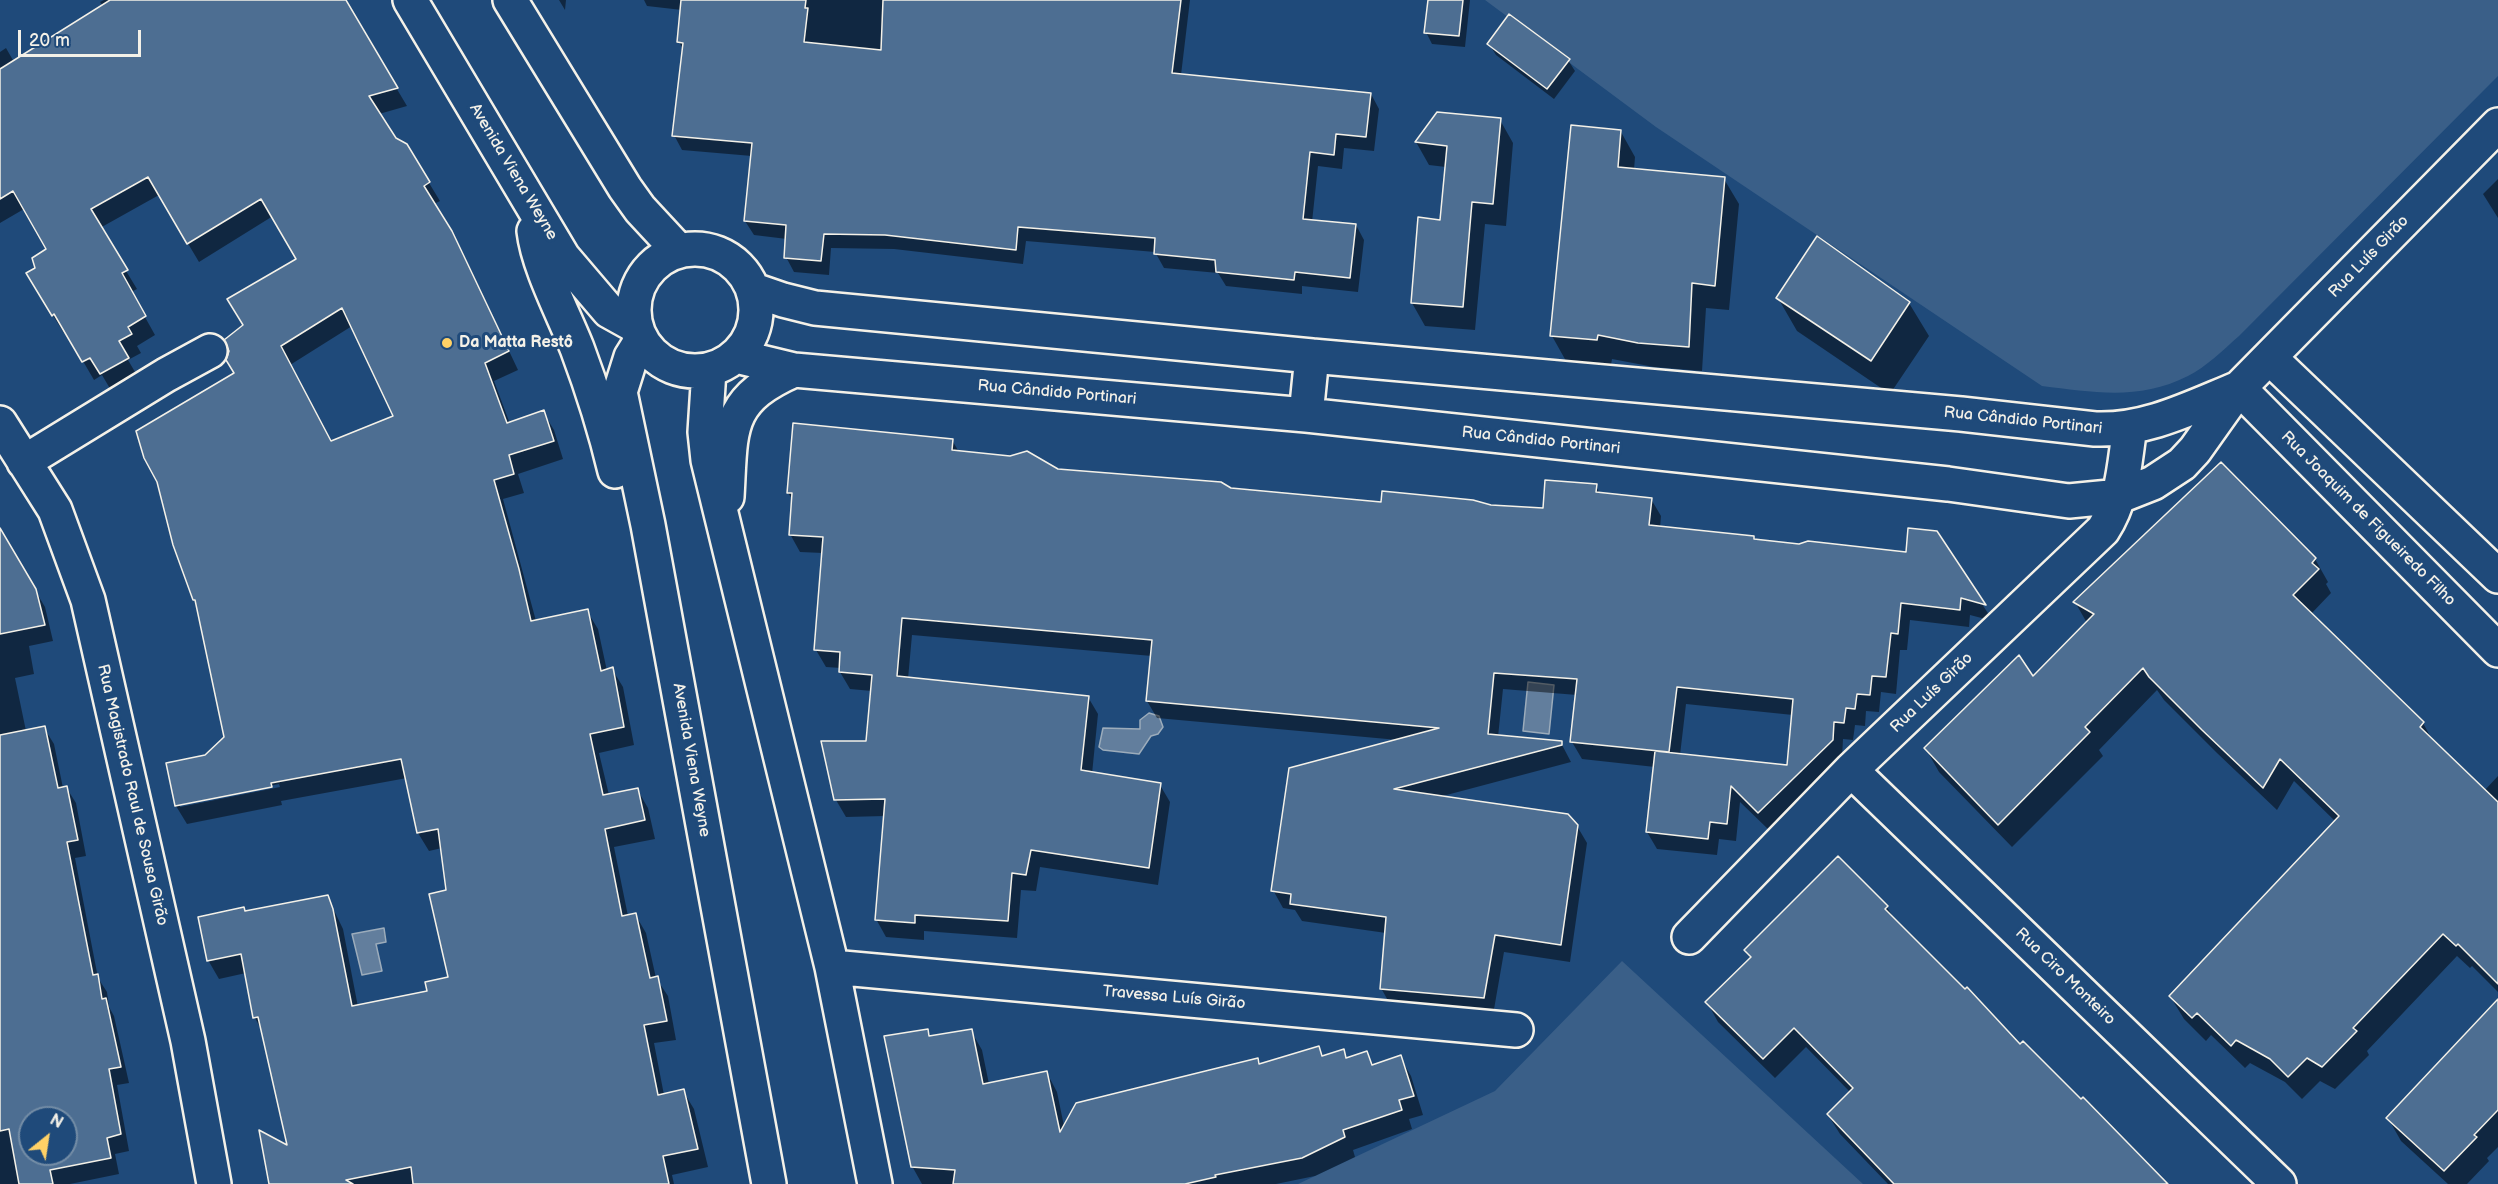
<!DOCTYPE html>
<html>
<head>
<meta charset="utf-8">
<style>
	body { margin:0 }
	#map { position:relative; width:2498px; height:1184px; overflow:hidden; background:#1f4a7a; font-family:"Balsamiq Sans",sans-serif }
	canvas { display:block }
	.north { position:absolute; left:18px; top:1106px; width:60px; height:60px; box-sizing:border-box; background:#1f4a7a; border:2px solid #748da6; border-radius:50%; rotate:30deg; font-size:16px; font-weight:700; line-height:24px; text-align:center; color:#f4f1e8 }
	.north::after { content:''; display:block; margin:auto; width:21px; height:27px; background:#ffd166; clip-path:polygon(50% 0,100% 100%,50% 72%,0 100%) }
	.scale { position:absolute; left:18px; top:30px; width:123px; height:27px; box-sizing:border-box; border:3px solid #f4f1e8; border-top:0; padding-left:8px; font-size:18px; line-height:21px; white-space:nowrap; color:#f4f1e8; -webkit-text-stroke:4px #1f4a7a; paint-order:stroke }
</style>
</head>
<body>
<div id="map">
<canvas width="2498" height="1184"></canvas>
<div class="north">N</div>
<div class="scale">20 m</div>
</div>
<script>
const c = document.querySelector('canvas').getContext('2d');
c.lineJoin = 'round';
function fill(path, color) {
  c.fillStyle = color;
  c.fill(path, 'evenodd');
}
function strokePath(path, color, width, dash) {
  c.strokeStyle = color;
  c.lineWidth = width;
  c.lineCap = dash ? 'butt' : 'round';
  c.setLineDash(dash || []);
  c.stroke(path);
}
function label(font, color, halo, rows, align = 'center') {
  c.font = font + ' "Balsamiq Sans",sans-serif';
  c.lineWidth = 6;
  c.setLineDash([]);
  c.textBaseline = 'middle';
  c.strokeStyle = halo;
  c.fillStyle = color;
  for (const [text, x, y, turn = 0] of rows) {
    c.save();
    c.translate(x, y);
    c.rotate((+turn || 0) * Math.PI / 180);
    c.textAlign = isNaN(turn) ? turn : align;
    if (halo) c.strokeText(text, 0, 0);
    c.fillText(text, 0, 0);
    c.restore();
  }
}
fill(new Path2D(`
	M1485 0H2498V76L2239 336C2223 350 2206 367 2188 376 2139 401 2093 392 2042 386L1656 127Z
	M1622 961 1863 1184H1298L1495 1091Z`), '#3a5f88');
const water = new Path2D(`
	M1528 682 1554 685 1549 734 1523 731Z
	M1149 713 1159 716 1163 727 1158 734 1151 736 1139 754 1103 750 1099 747 1103 728 1140 729V720Z
	M384 928 386 942 376 944 382 971 362 975 352 934Z`);
fill(water, '#627e9d');
strokePath(water, '#9cacbb', 1.5);
fill(new Path2D(`
	M104 0 345 2 407 106 379 114 395 139 406 145 440 201 434 204 462 251 518 370 494 381 510 424 543 412 554 430 563 459 518 474 524 493 503 499 536 621 587 611 598 629 607 671 612 669 623 687 634 745 599 753 609 795 637 789 648 808 655 839 614 847 628 916 635 914 646 933 656 978 668 996 676 1040 654 1043 664 1095 683 1091 694 1109 708 1167 672 1175 674 1184H271L289 1148 263 1033 255 1018 246 973 219 979 208 960 246 913 327 896 343 929 358 1007 429 992 450 978 448 891 442 848 429 851 418 833 407 778 281 801 282 805 187 824 176 806 206 757 225 737 199 607 194 600 245 326 298 259 273 216 199 262 159 195 100 228 137 289 131 292 155 335 137 346 141 353 128 360 138 377 112 392 102 375 94 380 66 332 64 333 38 292 37 268 48 250 24 209 0 223V52L6 48 14 62 103 6 100 2ZM352 326 395 417 331 443 290 365ZM279 784 280 787 180 807V804Z
	M559 0H566L565 10Z
	M644 0H1190L1181 75 1371 94 1379 109 1374 151 1344 148 1342 169 1318 166 1312 222 1356 225 1364 240 1358 292 1302 286V294L1226 286 1218 273 1164 268 1155 252 1026 241 1023 264 894 249 831 248 829 275 794 272 786 257 787 239 754 235 745 221 752 156 682 150 674 135 684 51 679 42 682 10 647 6Z
	M1429 0H1470L1465 47 1432 44 1426 32Z
	M1489 44 1568 60 1575 71 1554 99 1496 55Z
	M1438 114 1500 120 1513 143 1506 226 1485 224 1475 330 1425 326 1412 303 1441 221 1446 167 1429 165 1416 142Z
	M1621 132 1635 157 1634 170 1724 179 1739 204 1729 310 1706 308 1702 371 1654 367 1612 359 1611 365 1566 361 1552 336Z
	M2498 179V218L2483 194Z
	M1778 298 1909 303 1929 336 1890 394 1797 331Z
	M952 440 959 452 1057 471 1382 504 1544 510 1596 486 1600 494 1651 499 1661 516 1660 528 1753 537 1755 540 1908 553 1936 533 1993 621 1970 615 1969 627 1910 620 1907 650H1900L1896 694 1881 692 1879 712 1866 711 1865 726 1855 725 1853 740 1843 739 1842 758 1769 830 1740 802 1736 841 1719 839 1717 855 1657 849 1647 832 1655 767 1582 759 1572 742 1577 695 1503 689 1498 737 1561 743 1571 762 1439 797 1577 826 1587 843 1570 962 1504 952 1493 1015 1391 1006 1381 988 1386 933 1302 921 1295 910 1283 908 1273 890 1398 740 1157 718 1147 701 1152 656 912 635 908 679 1088 697 1098 714 1092 774 1160 785 1170 802 1158 885 1040 867 1036 891 1021 890 1017 938 924 931V940L886 937 876 919 885 816 846 817 836 800 867 743 872 691 850 689 840 672 841 668 826 667 816 650 823 553 800 552 790 534 793 500 788 493ZM1686 704 1793 715 1788 766 1680 755Z
	M0 531 45 607 53 641 29 646 34 674 15 678 26 731 44 728 54 744 63 788 66 787 76 803 86 856 75 858 98 978 107 992 109 1007 114 1016 129 1083 117 1085 129 1151 115 1154 119 1174 70 1184H0ZM30 1118H66V1154H30Z
	M2315 559 2328 582 2326 584 2331 593 2311 614 2423 723 2434 743 2484 791 2498 776V992L2472 966 2470 968 2457 956 2367 1051 2369 1055 2335 1089 2320 1081 2302 1099 2285 1082 2250 1063 2245 1068 2211 1035 2206 1041 2184 1019 2170 996 2336 822 2294 781 2277 810 2217 753 2164 700 2157 690 2099 750 2103 756 2012 847 1939 772 1926 749 2033 678 2087 623 2075 602Z
	M1887 907 1896 922 2020 1046 2166 1184H1888L1840 1134 1828 1115 1850 1092 1806 1047 1775 1078 1718 1022 1707 1002 1751 959 1746 950Z
	M2498 1002V1147L2487 1158 2489 1161 2467 1184H2448L2401 1141 2388 1118Z
	M927 1031 931 1037 971 1031 982 1050 989 1084 1047 1073 1057 1092 1064 1126 1257 1060 1260 1065 1318 1048 1324 1057 1343 1051 1347 1059 1366 1053 1374 1066 1400 1057 1411 1076 1423 1115 1409 1119 1412 1129 1353 1150 1355 1157 1315 1176 1276 1184H922L912 1166Z`), '#0007');
const building = new Path2D(`
	M110 0H346L398 88 369 96 396 138 407 144 430 182 424 186 452 231 509 351 485 363 507 423 544 410 554 441 509 455 514 474 494 480 519 569 531 621 588 609 601 671 613 667 624 727 590 734 603 795 638 788 645 820 605 829 622 916 636 913 650 978 658 976 667 1021 644 1025 658 1095 684 1089 698 1149 663 1156 669 1184H413L411 1167 346 1180 353 1184H269L259 1130 287 1145 258 1017 253 1018 241 954 207 961 198 917 244 907 245 911 328 895 333 909 352 1006 427 991 425 982 448 977 429 894 446 890 438 829 417 833 401 759 271 783 272 787 175 806 166 763 205 755 224 737 195 600H193L173 545 157 482 144 458 136 431 234 373 226 360 229 351 224 340 243 325 227 299 296 259 261 199 187 244 148 177 91 209 128 270 122 273 146 316 128 327 132 334 119 341 129 358 100 374 90 358 82 362 54 314 52 316 26 273 35 268 32 258 46 249 13 191 0 199V69ZM342 308 393 416 331 441 281 346Z
	M681 0H806L805 8H808L804 42 881 50 883 0H1181L1172 73 1371 93 1366 137 1336 134 1334 155 1310 152 1303 219 1356 224 1350 278 1295 272 1294 280 1216 272 1215 260 1154 254 1155 238 1018 227 1016 250 885 235 824 234 821 261 784 258 786 225 744 221 752 143 672 136 683 43 677 42Z
	M1428 0H1463L1459 36 1424 33Z
	M1509 14 1570 59 1547 89 1487 44Z
	M1437 112 1501 118 1493 204 1472 202 1463 307 1411 303 1418 217 1440 220 1447 146 1415 142Z
	M1571 125 1621 130 1618 167 1725 177 1715 286 1692 283 1689 347 1638 343 1598 335 1597 340 1550 336Z
	M1817 236 1910 302 1871 361 1776 298Z
	M793 423 953 439 952 450 1010 456 1027 451 1058 469 1221 482 1231 488 1381 502 1382 491 1473 500 1491 505 1543 508 1545 480 1597 484 1596 492 1652 498 1649 525 1754 536V539L1799 544 1808 541 1906 552 1908 528 1937 531 1986 605 1961 598 1960 610 1901 603 1898 634 1891 633 1886 677 1872 676 1870 695 1857 694 1855 709 1846 708 1844 723 1834 722 1833 740 1758 813 1731 786 1727 824 1710 822 1708 839 1646 832 1655 751 1787 765 1793 699 1677 687 1669 752 1570 742 1577 679 1494 673 1488 734 1562 741V745L1394 789 1568 814 1578 825 1561 945 1495 935 1484 998 1380 989 1386 917 1290 904 1291 894 1271 891 1289 768 1439 728 1146 701 1152 640 902 618 897 676 1089 696 1081 770 1161 783 1149 868 1031 850 1026 875 1012 873 1008 921 915 915V923L875 920 885 799 834 800 821 741H866L872 675 839 672 840 652 814 650 823 537 789 535 792 493H787Z
	M2221 462 2316 558 2312 563 2319 569 2293 595 2424 722 2420 727 2498 802V984L2458 944 2456 946 2443 934 2353 1028 2357 1031 2322 1067 2307 1058 2288 1077 2270 1059 2236 1040 2231 1046 2197 1013 2192 1018 2169 996 2339 816 2280 759 2263 788 2202 730 2149 677 2143 668 2085 727 2090 732 1998 825 1924 748 2019 655 2033 676 2094 614 2073 602Z
	M0 528 36 589 45 625 0 634Z
	M45 726 58 788 67 786 78 840 67 842 93 975 98 974 102 999 106 998 121 1067 109 1069 121 1134 107 1138 111 1158 50 1170 53 1184H19L9 1129 0 1131V735ZM30 1118H66V1154H30Z
	M1838 856 1888 906 1885 909 1965 989 1967 987 2020 1044 2023 1041 2081 1099 2083 1097 2168 1184H1894L1827 1114 1853 1088 1794 1028 1763 1059 1705 1002 1751 957 1744 950Z
	M2498 999V1110L2474 1135 2477 1137 2444 1171 2386 1118Z
	M928 1029 929 1036 972 1029 983 1084 1047 1071 1060 1132 1076 1103 1258 1058 1259 1064 1319 1046 1322 1056 1344 1049 1346 1058 1367 1051 1372 1065 1401 1055 1414 1096 1399 1100 1402 1110 1343 1130 1345 1137 1302 1158 1215 1175 1216 1177 1185 1184H953L955 1170 911 1167 884 1036Z`);
fill(building, '#4d6e92');
strokePath(building, '#f4f1e8', 1.5);
const minor = new Path2D(`
	M410 0 563 257 609 311 636 326
	M510 0 625 188 640 209 678 250
	M534 231C538 266 563 313 577 348 592 388 605 429 615 471
	M634 310a61 61 0 1 1 122 0a61 61 0 1 1-122 0Z
	M754 290 783 300 815 308 1312 356 1961 414 2095 429C2147 431 2192 407 2239 388
	M641 341 631 357 620 392 648 525 769 1184
	M736 356 794 370 1306 415 1948 484 2069 501 2120 496 2153 483 2182 464 2195 450 2239 388 2498 125
	M2270 358 2498 576
	M709 370 705 432 708 460 832 967 875 1184
	M2239 388 2498 650
	M1306 415 1312 356
	M0 423 55 510 88 600 188 1041 214 1184
	M24 462 166 375 210 351
	M727 497C731 429 725 400 794 370
	M1851 770 2279 1184
	M1689 937 1851 770 2103 530C2124 498 2124 464 2130 427
	M832 967 1516 1030`);
strokePath(minor, '#f4f1e8', 38);
strokePath(minor, '#1f4a7a', 33);
for (const [x, y, r, color] of [
	[447,343,6,"#ffd166"]
]) {
  const dot = new Path2D();
  dot.arc(x, y, r, 0, 2 * Math.PI);
  c.fillStyle = color;
  c.fill(dot);
  strokePath(dot, '#1f4a7a', 2);
}
label('16px', '#f4f1e8', '#1f4a7a', [
	["Avenida Viena Weyne",513,172,59],
	["Rua Luís Girão",2369,257,-46],
	["Rua Cândido Portinari",1057,393,5],
	["Rua Cândido Portinari",2023,421,6],
	["Rua Cândido Portinari",1541,441,6],
	["Rua Joaquim de Figueiredo Filho",2368,519,45],
	["Rua Luís Girão",1932,693,-44],
	["Avenida Viena Weyne",691,760,80],
	["Rua Magistrado Raul de Sousa Girão",132,795,77],
	["Rua Ciro Monteiro",2065,977,44],
	["Travessa Luís Girão",1174,998,5]
]);
label('bold 16px', '#f4f1e8', '#1f4a7a', [
	["Da Matta Restô",459,343]
], 'left');
</script>
</body>
</html>
